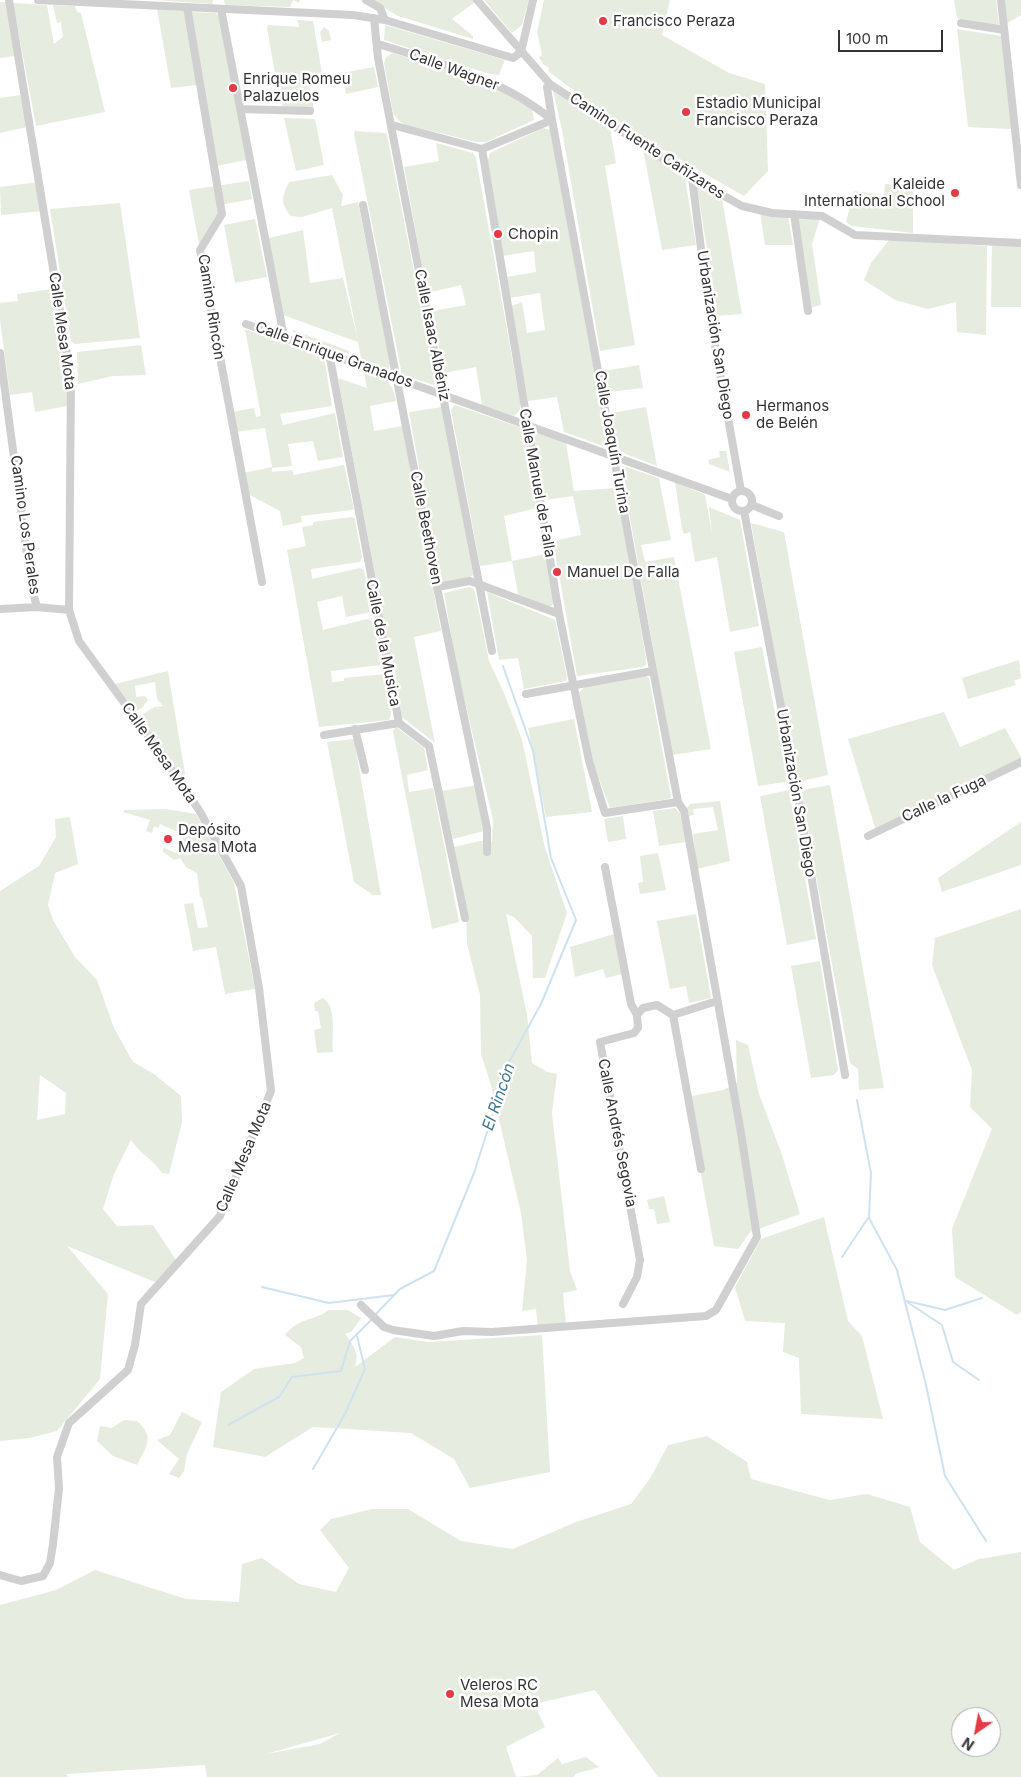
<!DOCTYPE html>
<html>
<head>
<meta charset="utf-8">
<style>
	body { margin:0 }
	#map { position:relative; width:1021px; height:1777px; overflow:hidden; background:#fff; font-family:Inter,sans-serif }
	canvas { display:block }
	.north { position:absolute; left:951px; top:1707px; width:50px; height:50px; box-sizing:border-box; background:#fff; border:1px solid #adadad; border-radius:50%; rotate:213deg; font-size:14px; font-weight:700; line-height:20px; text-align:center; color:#333 }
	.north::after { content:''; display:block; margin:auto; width:18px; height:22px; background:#e63946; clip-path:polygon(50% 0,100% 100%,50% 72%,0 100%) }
	.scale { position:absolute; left:838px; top:30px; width:105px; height:22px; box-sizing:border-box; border:2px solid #333; border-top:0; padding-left:6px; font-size:15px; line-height:18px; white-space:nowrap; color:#333; -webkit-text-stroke:4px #fff; paint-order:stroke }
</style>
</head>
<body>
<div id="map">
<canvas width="1021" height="1777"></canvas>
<div class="north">N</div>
<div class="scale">100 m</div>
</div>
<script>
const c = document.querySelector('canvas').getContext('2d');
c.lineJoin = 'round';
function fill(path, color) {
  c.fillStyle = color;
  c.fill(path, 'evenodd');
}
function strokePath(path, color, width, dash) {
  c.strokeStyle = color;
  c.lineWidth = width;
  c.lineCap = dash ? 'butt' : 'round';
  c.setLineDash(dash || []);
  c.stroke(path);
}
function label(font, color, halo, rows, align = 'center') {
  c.font = font + ' Inter,sans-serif';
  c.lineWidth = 5;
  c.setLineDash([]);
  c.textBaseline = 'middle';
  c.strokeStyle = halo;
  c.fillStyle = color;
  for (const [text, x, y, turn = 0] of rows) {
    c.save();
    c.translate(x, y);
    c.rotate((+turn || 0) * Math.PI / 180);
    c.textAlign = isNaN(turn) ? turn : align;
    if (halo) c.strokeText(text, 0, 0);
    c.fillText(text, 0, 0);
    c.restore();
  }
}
fill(new Path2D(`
	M155 0H213L212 4Z
	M224 0H300L299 3 293 0 290 7 225 5Z
	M372 0H473L475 2 452 19 473 36V39L398 16Z
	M484 0H529L522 25 512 33Z
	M544 0H670L662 35 729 73 765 84 768 171 744 196C677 158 609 119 548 71L549 68 543 64 539 57 542 55 537 32Z
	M954 0H996L999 24 998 26 957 18Z
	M1005 0H1021V15L1007 23Z
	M0 2H6L15 56 0 58Z
	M13 3 47 5 54 44 63 37 61 22 57 23 53 5 75 6 77 12 81 13 105 112 36 126Z
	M157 9 184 11 197 85 171 88Z
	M190 12 216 13 220 17 247 160 216 166Z
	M297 20 313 21 323 79 308 81 314 109 283 107 279 96 267 28 268 25 299 27Z
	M385 25 505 60 499 75 486 73 384 40Z
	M324 27 329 31 331 40 322 42 320 32Z
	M957 29 1001 36 1011 129 968 127Z
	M393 53 481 80 532 109 534 120 486 142H477L406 125 399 121 393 113 384 63 386 57Z
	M374 67 378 87 346 94 342 73Z
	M555 90 610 128 616 163 605 166 635 345 600 351 562 130 553 91Z
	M21 95 27 127 0 133V98Z
	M284 118 315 119 324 165 296 171Z
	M543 128 550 130 608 446 606 447 564 432 557 397 528 401 511 306 522 302 527 333 545 330 540 293 509 298 506 277 536 272 534 251 502 256 487 163 490 153Z
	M355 131 385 133 387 135 436 382 434 385 402 375 354 134Z
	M436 143 473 153 476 158 520 402V410L514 416 482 405 476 367 444 373 432 311 466 305 461 285 427 293 404 167 439 161Z
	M643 149 685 178 696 245 662 250Z
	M332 175 343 195 341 206 358 202 390 364 388 370 362 362 358 342 283 315 265 239 303 230 310 283 343 278 358 340 332 208 302 217 291 216C280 203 282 197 289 182Z
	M249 181 252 199 221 205 222 214 200 250 189 190Z
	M39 182 44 211 1 215 0 187Z
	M885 184 913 186V233L852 226 846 222 854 191 884 195Z
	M697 187 722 199 742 314 715 316 712 280Z
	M120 203 140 338 75 344 71 341 50 209Z
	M760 212 788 216 793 245H765Z
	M796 217 820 218 812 244 821 305 809 308Z
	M255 219 267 277 235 283 224 225Z
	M890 239 987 246 986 335 957 332 956 302 928 309 895 300 864 280 871 263Z
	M992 245H1021V307H991Z
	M52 289 68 380 67 406 35 412 32 392 10 395 0 320V303L18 301 17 294Z
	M245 329 324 357 332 406 280 414 283 425 335 413 343 457 318 461 313 441 288 444 292 466 272 468V472L292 470 294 475 344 465 354 509 352 510 301 516 302 522 283 526 280 511 246 493 243 473 272 467 265 428 235 432 232 412 254 408 256 417 261 416Z
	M293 330 349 351V354L294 334Z
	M141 345 146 375 113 376 78 384 77 352Z
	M639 365 643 388 609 392 604 371Z
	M364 373C384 380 392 378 396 401L370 406 374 431 402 426 441 631 414 637 435 743 402 717 338 378 367 388Z
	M455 405 522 428 524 431 537 508 504 516 512 561 546 554 554 601 552 606 547 607 518 594 512 561 480 566 451 410Z
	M442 407 473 575C466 581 450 585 441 582L439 577 409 412Z
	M646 407 657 466 618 451 611 413Z
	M541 433 566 443 574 491 616 488 646 658V665L642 667 577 676 553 541 581 535 573 496 545 500 534 439 536 434Z
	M719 451H726L730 472 709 464 708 460 720 457Z
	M623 466 659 478 671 540 641 545 645 562 674 557 711 749 672 755 626 495 622 468Z
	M675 482 705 495 712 533 709 507 740 520 759 626 730 632 717 557 695 562 690 532 684 534 682 529Z
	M352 517 355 519 362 557 360 562 311 569 312 579 360 568 364 570 372 608 371 612 346 617 342 596 317 602 323 630 367 619 373 622 382 661 380 665 331 671 332 682 344 681V678L385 674 391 714 389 720 319 727 287 550 306 546 302 527 313 525V522Z
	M751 523 784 532 828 775 798 782Z
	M469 587 473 588 475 592 489 661 504 693 522 740 545 848 567 913 545 978H533L532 936 514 917 506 914 527 1015 532 1063 547 1072 557 1074 552 1113 570 1271 577 1290 563 1293 566 1325 538 1328 536 1309 522 1311 527 1260 521 1213 491 1085 481 1054 480 995 467 944 466 910 454 847 480 841 492 842 493 820 456 664 444 593Z
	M487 592 555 620 567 677 566 681 524 689 518 658 499 660Z
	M762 647 788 778 785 782 758 786 734 652Z
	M1019 660 1021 678 1014 681 1016 685 968 699 962 678Z
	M168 671 186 780 183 781 139 717 154 707 163 706 157 699 155 682 135 686 136 697 145 696 148 700 142 708 136 711 115 684Z
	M646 676 649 678 671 797 668 799 610 808 593 763 579 693 586 685Z
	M944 712 960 747 1005 728 1021 757V762L876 831 848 739Z
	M574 719 592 812 546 817 528 728Z
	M396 727 424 748 428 770 407 775 409 792 433 788 459 922 432 929 393 731Z
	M354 739 381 895H373L354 882 327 742Z
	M478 785 484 831 453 839 441 791Z
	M830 785 884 1088 859 1090 858 1069 850 1063 801 793 802 790Z
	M789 790 816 939 787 945 760 796Z
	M720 801 730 861 697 869 693 834 718 830 713 807 693 809 694 815 689 816 687 808 690 804Z
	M675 808 680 813 686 842 659 846 653 811Z
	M166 809 196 814 234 883 255 989 225 994 216 947 193 951 184 904 193 903 198 928 208 927 202 898 200 896 197 873 186 867 180 858 174 860 162 851 164 848 176 853 184 835 160 824 158 828 154 826 152 833 146 831 150 820 123 812 124 810Z
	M623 816 626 839 608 842 604 819Z
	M70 817 78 864 55 873 48 905 53 920 75 957 97 980 114 1028 133 1062 154 1074 181 1096 182 1122 169 1174 162 1173C153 1159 140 1154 131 1140L114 1174 103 1209 117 1226 153 1225 176 1260 155 1282 67 1246 108 1294 100 1379 57 1431 30 1438 0 1441V891L39 866 56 837 55 819ZM40 1075 66 1093 65 1114 37 1120Z
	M1021 822V865L942 892 938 878Z
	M658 853 666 890 640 894 638 883 643 882 640 856Z
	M1021 909V1312L1017 1315 955 1277 952 1229 992 1129 970 1107 972 1070 932 965 935 938Z
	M696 914 711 998 689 1003 686 986 670 989 657 921Z
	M614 934 622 974 606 978 603 969 575 977 570 947Z
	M820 961 838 1070 834 1075 811 1078 791 966Z
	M323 998C338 1008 331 1036 333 1052L317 1053 314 1030 321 1028 318 1011H315L314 1003Z
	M736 1040 748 1045 759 1094 781 1152 800 1214 750 1232 738 1249 714 1246 687 1097 723 1090 737 1083Z
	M664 1196 670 1222 657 1224 654 1209H649L647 1200Z
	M824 1217 848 1321 862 1336 883 1419 801 1414 799 1358 783 1352 785 1323 745 1321 735 1287 761 1239Z
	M329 1310H348L361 1318 352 1331 345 1334C353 1346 360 1352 355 1367L395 1337 428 1342 542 1335 550 1472 470 1488 454 1459 411 1433 313 1427 265 1457 213 1447 221 1392 254 1369 295 1363 304 1358 301 1347 285 1335C299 1317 312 1322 329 1310Z
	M182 1412 202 1422 187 1454 184 1471 179 1478 169 1474 179 1459 157 1440 170 1435Z
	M124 1420 137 1421C155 1437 147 1446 137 1465L113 1456 97 1441 100 1426 112 1428Z
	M707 1436 747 1462 751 1479 830 1500 867 1494 910 1507 920 1542 954 1570 979 1559 1021 1552V1777H658L595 1690 534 1704 545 1727 506 1747 516 1777 537 1775 558 1758 562 1764 586 1757 599 1767 575 1774 574 1777H207L205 1765 66 1774 68 1777H0V1605L56 1590 95 1570 186 1599 239 1602 242 1564 262 1558 299 1584 336 1592 349 1568 320 1530 331 1519 372 1509H408L461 1541 513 1549 576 1522 631 1504 651 1477 668 1445ZM961 1717H991V1747H961ZM340 1733 320 1744 266 1754Z`), '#e6ecdf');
strokePath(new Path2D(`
	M857 1100 871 1173 869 1218 897 1270 926 1385 945 1476 986 1541
	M842 1257 868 1218
	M262 1287 329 1303 394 1295
	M904 1300 942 1325 953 1362 979 1380
	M907 1301 945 1310 982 1298
	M376 1314 400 1289 434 1271 474 1173 510 1060 541 1004 576 920 551 858 533 751 503 666
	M228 1425 279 1397 292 1377 341 1371 350 1341 373 1318
	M313 1469 345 1414 365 1369 357 1336`), '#cfe2ee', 2);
strokePath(new Path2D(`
	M38 0 353 15 385 20 513 58 521 52
	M366 0 380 8 385 20
	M477 0 550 84 692 178 742 206 772 213 822 216 855 235 1021 243
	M1001 0 1021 185
	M187 7 222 214 200 250 262 582
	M221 9 284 337
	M374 18 378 58 492 651
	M961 23 1004 30
	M378 44C439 63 502 78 552 120
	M521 52 533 0
	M240 109 310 111
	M392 125 482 149 552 120
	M482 149 559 614 589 761 605 813 678 802
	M692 178 709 311 741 491
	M363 205 437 587 487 828V852
	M794 214 808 311
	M246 324 732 499
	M0 353 31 585 37 607
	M329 353 399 723 429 746 465 918
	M732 501a10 10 0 1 1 20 0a10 10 0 1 1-20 0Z
	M752 505 779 516
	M744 511 796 786 845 1075
	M437 587 470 581 559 614
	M0 609 37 607 69 610
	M526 694 653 671
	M355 729 365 770
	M324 735 399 723
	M868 836 1021 762
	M605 867 631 1004 637 1015
	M673 1015 701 1169
	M623 1304 637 1277 640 1260 600 1042 634 1033 638 1028 637 1015 643 1008 657 1005 673 1015 717 1001
	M361 1305 384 1327 393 1330 434 1336 463 1331 492 1332 706 1316 716 1310 757 1237 741 1133 684 811 678 802C634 575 595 347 552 120L547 87 550 84
	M0 1575 21 1581 43 1576 50 1563 53 1544 59 1488 57 1457 69 1423 128 1370 135 1345 141 1304 220 1216 271 1091 259 988 241 886 199 810 152 741 79 641 69 610 71 378 9 0`), '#d0d0d0', 8);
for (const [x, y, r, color] of [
	[603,21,5,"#e63946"],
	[233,88,5,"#e63946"],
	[686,112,5,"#e63946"],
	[955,193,5,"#e63946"],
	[498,234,5,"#e63946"],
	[746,415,5,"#e63946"],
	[557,572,5,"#e63946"],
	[168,839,5,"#e63946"],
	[450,1694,5,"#e63946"]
]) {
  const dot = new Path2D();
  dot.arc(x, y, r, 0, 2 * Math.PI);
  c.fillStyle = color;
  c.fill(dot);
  strokePath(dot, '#fff', 2);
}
label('15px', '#333', '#fff', [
	["Francisco Peraza",613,21],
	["Enrique Romeu",243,79],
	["Palazuelos",243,96],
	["Estadio Municipal",696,103],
	["Francisco Peraza",696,120],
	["Kaleide",945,184,"right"],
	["International School",945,201,"right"],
	["Chopin",508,234],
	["Hermanos",756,406],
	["de Belén",756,423],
	["Manuel De Falla",567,572],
	["Depósito",178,830],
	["Mesa Mota",178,847],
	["Veleros RC",460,1685],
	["Mesa Mota",460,1702]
], 'left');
label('15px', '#333', '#fff', [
	["Calle Wagner",454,70,20],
	["Camino Fuente Cañizares",647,146,33],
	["Camino Rincón",211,307,81],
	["Calle Mesa Mota",62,331,82],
	["Calle Isaac Albéniz",432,335,79],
	["Urbanización San Diego",715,335,81],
	["Calle Enrique Granados",334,355,20],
	["Calle Joaquín Turina",612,442,80],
	["Calle Manuel de Falla",537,483,80],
	["Camino Los Perales",25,525,82],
	["Calle Beethoven",426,528,79],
	["Calle de la Musica",383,643,79],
	["Calle Mesa Mota",159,753,55],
	["Urbanización San Diego",796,793,80],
	["Calle la Fuga",944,799,-25],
	["Calle Andrés Segovia",617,1133,79],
	["Calle Mesa Mota",244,1157,-67]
]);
label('italic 16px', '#3f7597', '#fff', [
	["El Rincón",499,1097,-71]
]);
</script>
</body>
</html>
